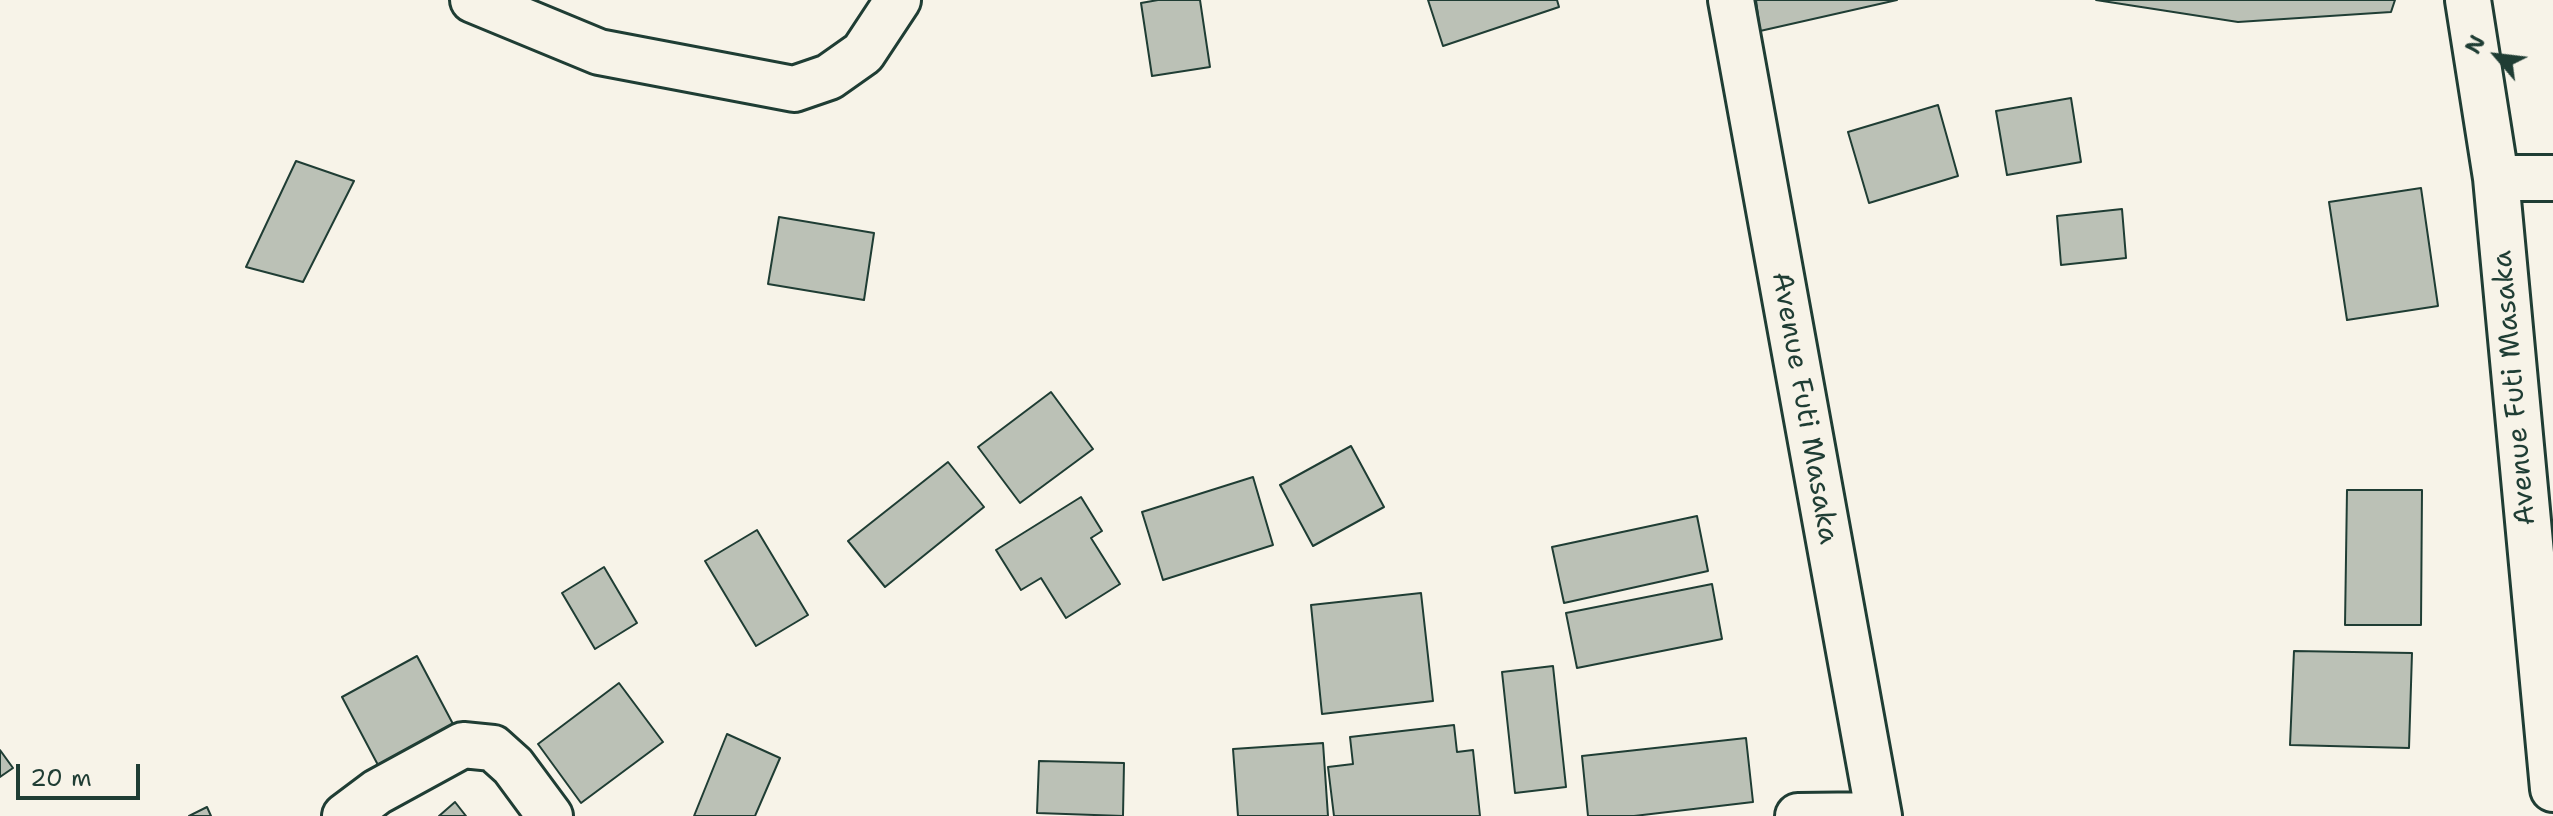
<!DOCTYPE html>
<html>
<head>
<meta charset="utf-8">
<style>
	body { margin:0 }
	#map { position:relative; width:2553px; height:816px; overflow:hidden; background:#f7f3e8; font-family:"Shantell Sans",sans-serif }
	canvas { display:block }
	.north { position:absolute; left:2457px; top:16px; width:80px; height:80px; -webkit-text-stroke:6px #f7f3e8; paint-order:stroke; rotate:298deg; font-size:22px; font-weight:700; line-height:32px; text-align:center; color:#1f3d34 }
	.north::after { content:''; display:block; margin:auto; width:28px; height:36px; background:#1f3d34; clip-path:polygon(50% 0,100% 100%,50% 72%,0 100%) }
	.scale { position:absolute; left:16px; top:764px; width:124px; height:36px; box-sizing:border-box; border:4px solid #1f3d34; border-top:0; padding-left:10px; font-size:24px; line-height:28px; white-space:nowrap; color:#1f3d34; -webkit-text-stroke:6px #f7f3e8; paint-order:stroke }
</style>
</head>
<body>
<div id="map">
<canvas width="2553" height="816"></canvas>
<div class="north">N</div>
<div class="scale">20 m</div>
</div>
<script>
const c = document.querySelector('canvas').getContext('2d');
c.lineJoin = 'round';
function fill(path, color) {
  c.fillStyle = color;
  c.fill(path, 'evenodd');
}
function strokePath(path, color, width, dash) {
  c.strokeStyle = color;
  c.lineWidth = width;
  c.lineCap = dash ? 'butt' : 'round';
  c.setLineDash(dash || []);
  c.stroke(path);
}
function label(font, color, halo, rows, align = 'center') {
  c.font = font + ' "Shantell Sans",sans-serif';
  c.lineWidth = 6;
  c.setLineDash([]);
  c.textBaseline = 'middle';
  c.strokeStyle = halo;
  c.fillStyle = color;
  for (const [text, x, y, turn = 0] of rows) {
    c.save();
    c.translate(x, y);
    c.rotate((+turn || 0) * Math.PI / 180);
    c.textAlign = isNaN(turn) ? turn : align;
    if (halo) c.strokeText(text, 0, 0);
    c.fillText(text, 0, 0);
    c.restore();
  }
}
const building = new Path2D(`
	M1158 0H1200L1210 67 1152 76 1141 3Z
	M1428 0H1557L1559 7 1443 46Z
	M1756 0H1897L1760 31Z
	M2096 0H2395L2391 12 2238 22Z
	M2071 98 2081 162 2007 175 1996 111Z
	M1938 105 1958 176 1869 203 1848 132Z
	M296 161 354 181 303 282 246 267Z
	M2421 188 2438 306 2347 320 2329 202Z
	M2122 209 2126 258 2061 265 2057 216Z
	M779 217 874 233 864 300 768 284Z
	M1051 392 1093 449 1020 503 978 447Z
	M1351 446 1384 507 1313 546 1280 485Z
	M948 462 984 507 885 587 848 541Z
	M1253 477 1273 545 1163 580 1142 512Z
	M2347 490H2422L2421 625H2345Z
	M1081 497 1102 531 1091 538 1120 584 1066 618 1041 578 1021 590 996 550Z
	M1697 516 1708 571 1564 603 1552 547Z
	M757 530 808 615 756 646 705 561Z
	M604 567 637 623 595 649 562 593Z
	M1712 584 1722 639 1577 668 1566 613Z
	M1421 593 1433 701 1322 714 1311 605Z
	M2294 651 2412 653 2409 748 2290 745Z
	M417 656 453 724 378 765 342 697Z
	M1553 666 1566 787 1515 793 1502 672Z
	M619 683 663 742 581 803 538 744Z
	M1454 725 1457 752 1473 750 1480 816H1334L1328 767 1353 764 1350 737Z
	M727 734 780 758 755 816H694Z
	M1746 738 1753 802 1634 816H1588L1582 756Z
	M1323 743 1328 816H1238L1233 749Z
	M0 750 13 768 0 777Z
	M1039 761 1124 763 1123 816 1037 813Z
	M455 802 466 816H439Z
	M207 807 211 816H189Z`);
fill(building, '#bbc1b6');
strokePath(building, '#1f3d34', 2);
const minor = new Path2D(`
	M473 0 599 52 794 89 829 77 863 53 898 0
	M1731 0 1879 816
	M2468 0 2496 178H2553
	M2496 178 2553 789
	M345 816 377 792 463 745 493 748 513 766 550 816
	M1798 816 1878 815`);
strokePath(minor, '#1f3d34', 50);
strokePath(minor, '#f7f3e8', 44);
label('28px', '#1f3d34', '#f7f3e8', [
	["Avenue Futi Masaka",2515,388,-95],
	["Avenue Futi Masaka",1804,408,80]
]);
</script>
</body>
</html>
